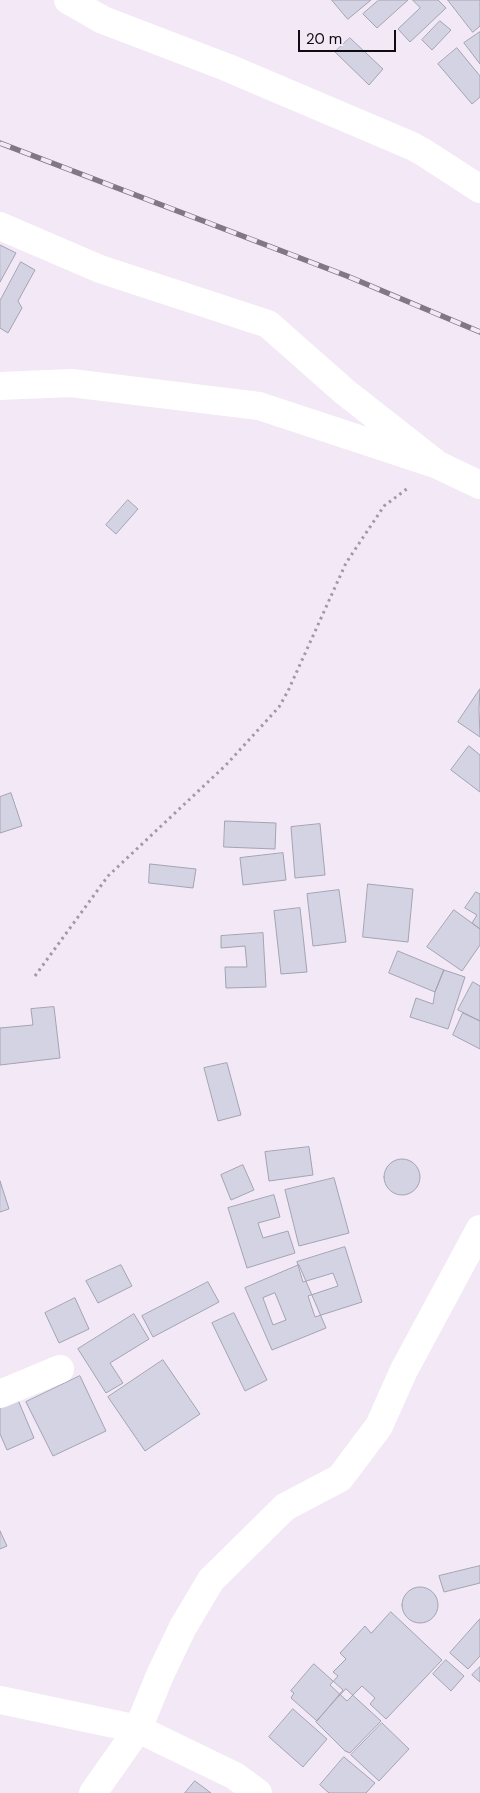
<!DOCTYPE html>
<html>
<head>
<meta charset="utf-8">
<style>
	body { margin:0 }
	#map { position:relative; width:480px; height:1793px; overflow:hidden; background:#f3e8f6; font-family:"DM Sans",sans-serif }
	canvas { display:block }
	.scale { position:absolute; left:298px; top:30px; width:98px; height:22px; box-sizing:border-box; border:2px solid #0f0b10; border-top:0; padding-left:6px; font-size:15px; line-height:18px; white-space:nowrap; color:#0f0b10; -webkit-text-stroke:4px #f3e8f6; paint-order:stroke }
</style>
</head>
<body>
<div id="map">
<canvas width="480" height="1793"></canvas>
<div class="scale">20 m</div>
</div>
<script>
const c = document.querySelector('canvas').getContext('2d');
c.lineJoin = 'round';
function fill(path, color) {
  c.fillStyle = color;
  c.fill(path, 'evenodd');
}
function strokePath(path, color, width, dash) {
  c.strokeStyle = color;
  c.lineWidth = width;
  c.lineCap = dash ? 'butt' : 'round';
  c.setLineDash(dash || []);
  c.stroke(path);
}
const building = new Path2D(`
	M332 0H371L348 19Z
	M379 0H408L377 28 363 14Z
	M413 0H438L446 8 410 42 398 29 420 8Z
	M448 0H480V26L473 32Z
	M440 21 451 30 432 50 422 40Z
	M480 32V64L464 43Z
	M350 38 383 69 369 85 335 52Z
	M457 48 480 76V97L472 104 438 64Z
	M0 245 16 253 0 282Z
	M21 262 35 270 18 301 22 308 8 333 0 328V301Z
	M128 500 138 509 116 534 106 525Z
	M480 689 479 709 480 737 458 722Z
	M469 746 480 755V792L451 770Z
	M11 793 22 826 0 833V797Z
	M225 821 276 823 275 849 224 847Z
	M320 824 325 875 295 878 291 827Z
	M283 853 286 880 243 885 240 858Z
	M150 864 196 869 193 888 149 883Z
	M368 884 413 889 408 942 363 937Z
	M339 890 346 942 313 946 307 894Z
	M476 892 480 894V929L472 923 477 915 465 908Z
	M300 908 307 972 281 974 274 911Z
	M454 910 480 929V945L462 971 427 947Z
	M263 933 266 987 226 988 225 967H247L245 946 221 948V936Z
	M398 951 444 970 435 992 389 973Z
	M444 970 465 977 448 1029 410 1017 416 998 433 1004 435 992Z
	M473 982 480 986V1021L458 1010Z
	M54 1007 60 1058 0 1065V1028L33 1025 31 1009Z
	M463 1013 480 1021V1049L453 1035Z
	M227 1063 241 1115 218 1121 204 1068Z
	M309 1147 313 1175 269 1181 265 1152Z
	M384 1177a18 18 0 1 1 36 0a18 18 0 1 1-36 0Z
	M243 1165 254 1190 231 1200 221 1175Z
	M334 1178 349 1233 299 1246 285 1190Z
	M0 1181 9 1209 0 1212Z
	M274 1195 280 1217 258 1223 263 1238 288 1231 295 1253 247 1268 228 1208Z
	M345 1247 362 1302 315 1317 308 1296 338 1286 333 1273 303 1282 297 1262Z
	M121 1265 132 1286 98 1303 86 1281Z
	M299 1265 326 1328 272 1350 245 1288ZM275 1293 286 1320 273 1325 263 1298Z
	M208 1282 219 1302 153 1337 142 1316Z
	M75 1298 89 1329 59 1343 45 1313Z
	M234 1313 267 1380 245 1391 212 1323Z
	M134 1314 149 1339 110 1363 123 1383 106 1393 78 1349Z
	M163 1360 200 1414 145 1451 108 1397Z
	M80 1376 106 1431 53 1456 26 1402Z
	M18 1400 34 1438 7 1450 0 1434V1407Z
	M0 1531 7 1546 0 1549Z
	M480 1566V1583L444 1592 439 1576Z
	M402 1605a18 18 0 1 1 36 0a18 18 0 1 1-36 0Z
	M391 1612 442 1660 386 1719 370 1704 375 1698 362 1686 347 1701 330 1685 338 1676 333 1672 346 1659 340 1653 365 1626 371 1633Z
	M480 1619V1656L468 1669 450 1653Z
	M446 1660 464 1676 451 1691 433 1674Z
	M314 1664 343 1690 317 1721 291 1698 294 1693 291 1691Z
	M480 1667V1682L472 1675Z
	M346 1689 381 1721 350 1753 345 1751 316 1722Z
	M293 1709 327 1739 303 1767 269 1737Z
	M382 1723 409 1749 379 1781 351 1755Z
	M344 1757 375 1783 366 1793H329L320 1785Z
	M195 1781 211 1793H185Z`);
fill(building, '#d3d3e3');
strokePath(building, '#a3a3b2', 1);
strokePath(new Path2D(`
	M35 976 108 876 226 765 279 707 288 691 346 563 384 506 408 488`), '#a199a3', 3, [2.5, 4]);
strokePath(new Path2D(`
	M68 0 103 20 226 67 412 146 423 152 480 189
	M0 226 100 269 268 324 345 392 438 465
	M0 386 71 383 259 406 438 465 480 485
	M0 1394 60 1369
	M0 1700 138 1729 235 1776 258 1793
	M93 1793 138 1729 160 1675 183 1627 211 1580 285 1507 340 1478 379 1426 404 1370 480 1229`), '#fff', 28);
const rail = new Path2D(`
	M0 143 347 276 480 332`);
strokePath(rail, '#807882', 5.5);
strokePath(rail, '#f3e8f6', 4, [11]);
</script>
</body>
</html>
